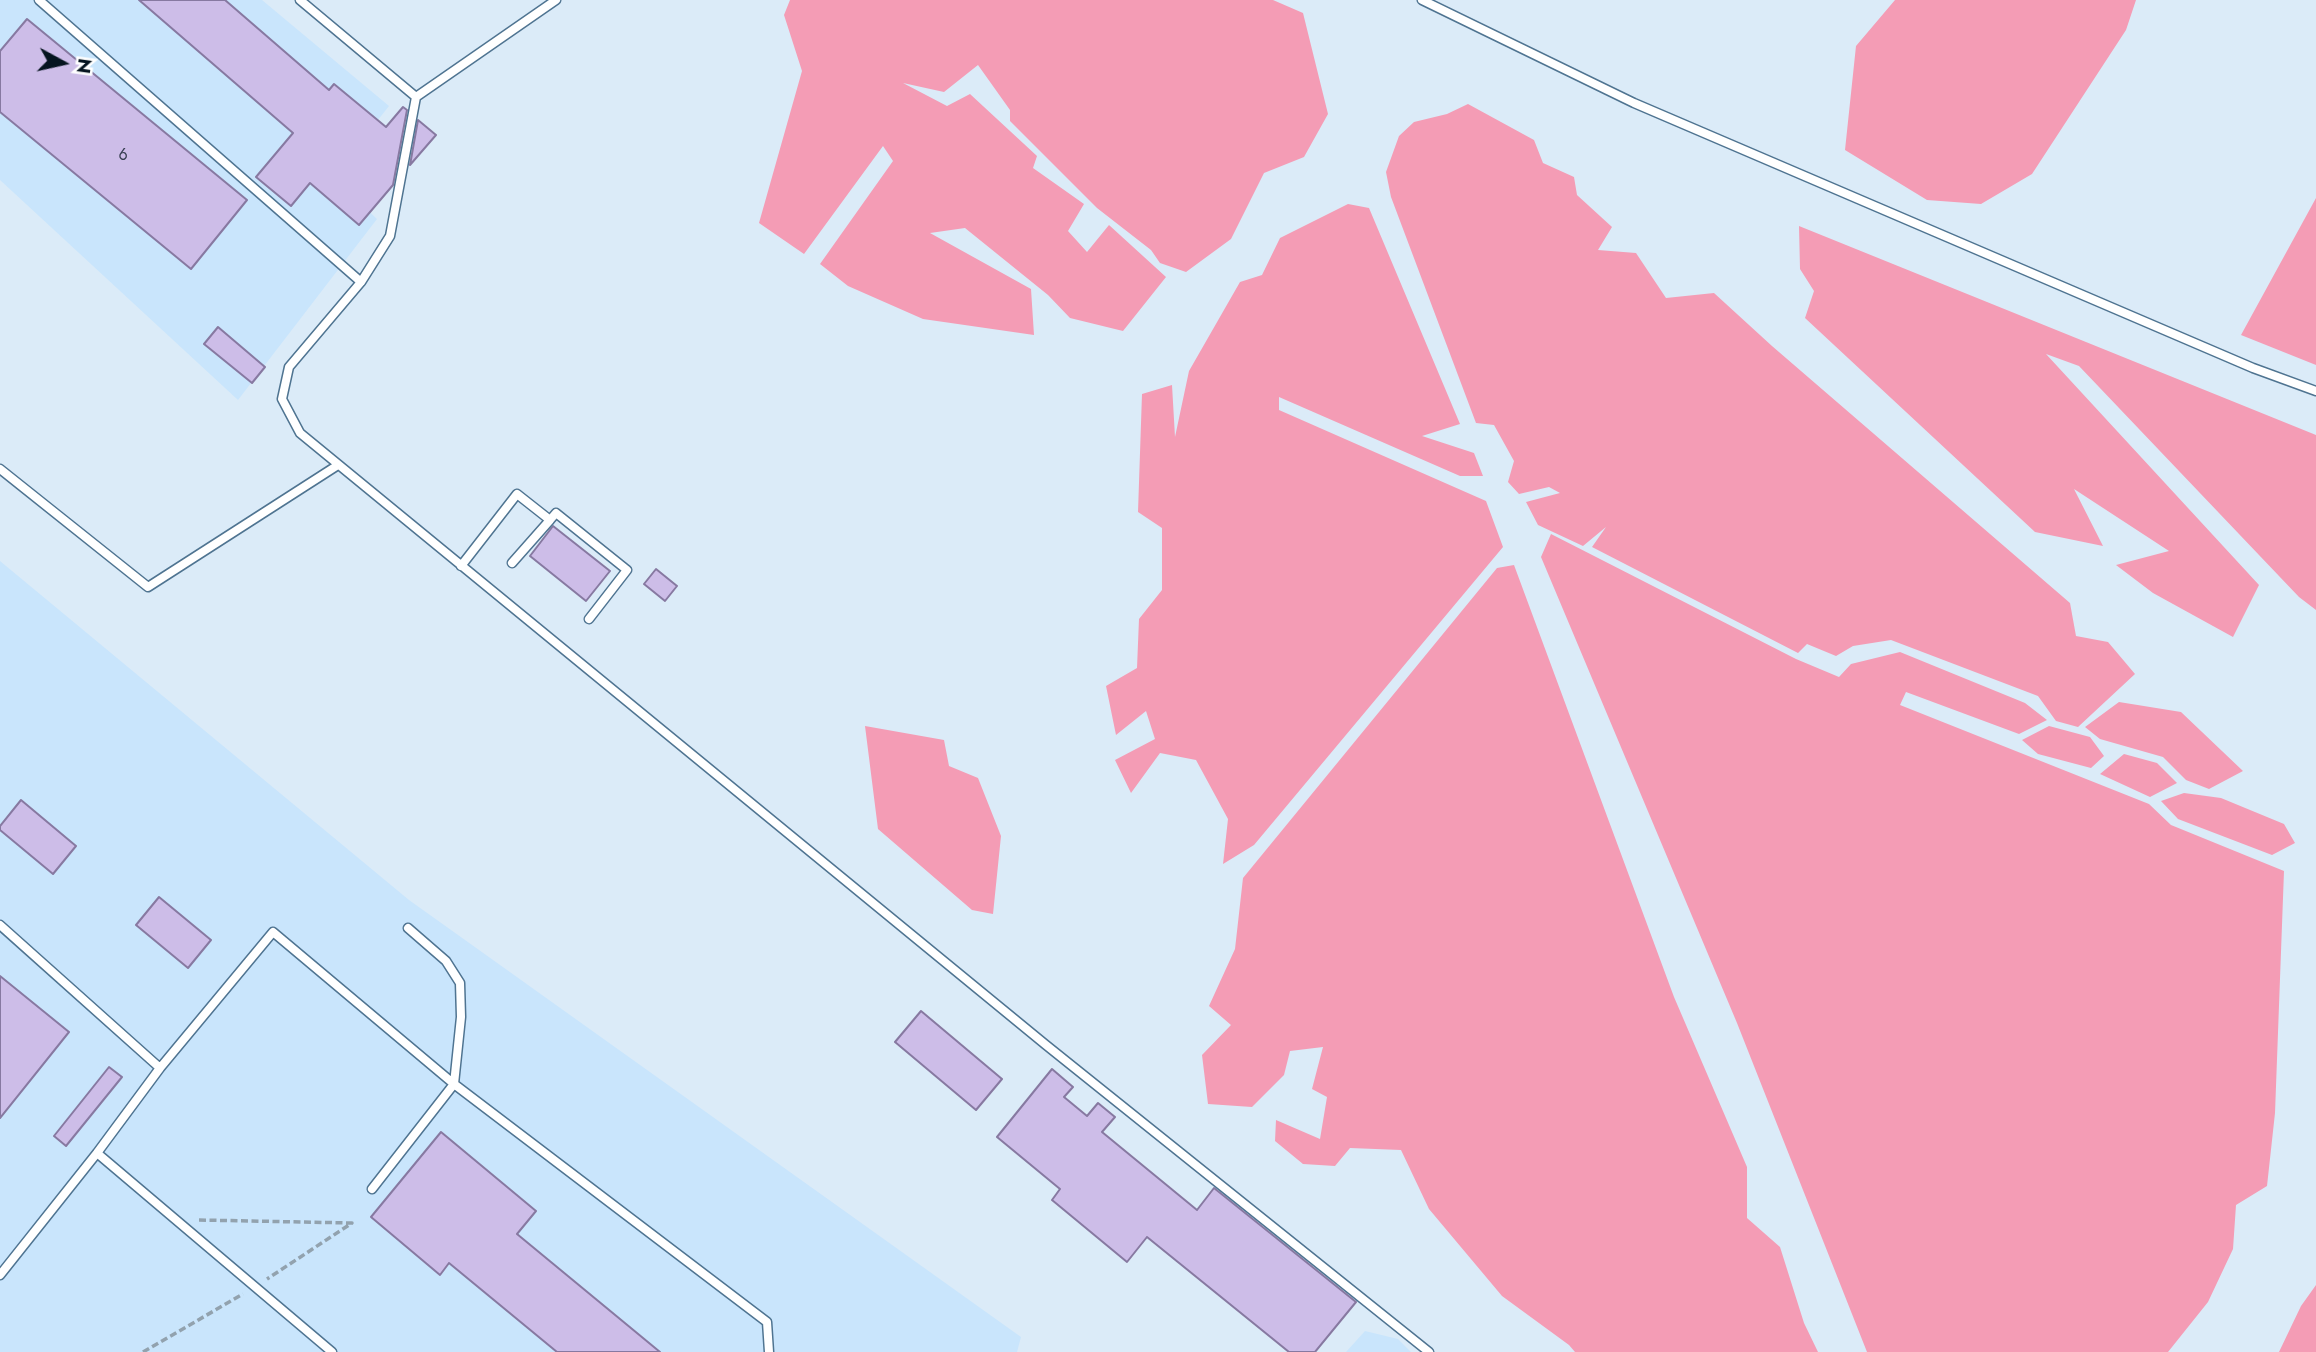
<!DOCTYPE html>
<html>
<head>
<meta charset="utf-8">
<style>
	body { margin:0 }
	#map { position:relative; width:2316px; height:1352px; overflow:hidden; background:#dbebf8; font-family:Jost,sans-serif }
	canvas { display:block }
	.north { position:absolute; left:28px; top:28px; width:70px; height:70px; -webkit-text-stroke:5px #fff; paint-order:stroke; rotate:98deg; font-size:19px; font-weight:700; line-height:28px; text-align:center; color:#05141f }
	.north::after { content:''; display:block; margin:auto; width:24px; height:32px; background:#05141f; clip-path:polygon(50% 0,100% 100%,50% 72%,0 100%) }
</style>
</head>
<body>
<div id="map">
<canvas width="2316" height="1352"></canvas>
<div class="north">N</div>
</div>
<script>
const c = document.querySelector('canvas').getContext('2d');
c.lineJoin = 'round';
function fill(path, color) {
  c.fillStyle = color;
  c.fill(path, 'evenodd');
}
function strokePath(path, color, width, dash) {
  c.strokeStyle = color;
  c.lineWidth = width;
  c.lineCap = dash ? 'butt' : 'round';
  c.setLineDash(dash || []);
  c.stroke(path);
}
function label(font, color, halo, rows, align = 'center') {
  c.font = font + ' Jost,sans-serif';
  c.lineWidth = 6;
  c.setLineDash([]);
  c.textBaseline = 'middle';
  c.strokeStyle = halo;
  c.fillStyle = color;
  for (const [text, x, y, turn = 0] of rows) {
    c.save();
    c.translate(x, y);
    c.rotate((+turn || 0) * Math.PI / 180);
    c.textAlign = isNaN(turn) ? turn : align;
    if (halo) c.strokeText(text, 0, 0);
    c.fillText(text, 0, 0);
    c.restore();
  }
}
fill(new Path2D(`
	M0 0H262L389 106 333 177 377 219 238 400 0 180Z
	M0 561 409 900 1021 1337 1017 1352H0Z
	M1365 1331 1398 1339 1411 1352H1346Z`), '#c9e5fc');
fill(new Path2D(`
	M790 0H1273L1303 13 1328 114 1304 157 1264 173 1231 239 1186 272 1160 263 1151 250 1097 208 1010 121V110L978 65 944 92 903 83 947 106 970 94 1037 156 1033 168 1084 204 1068 231 1087 252 1109 225 1166 277 1123 331 1070 318 1048 295 965 228 930 233 1031 289 1034 335 923 319 848 286 820 264 893 161 883 146 804 254 759 223 802 71 784 15Z
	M1895 0H2136L2126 30 2032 174 1981 204 1927 200 1845 150 1856 46Z
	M1468 104 1534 140 1543 163 1574 177 1577 195 1612 227 1598 250 1636 253 1666 298 1714 293 1772 346 2070 603 2076 636 2108 642 2135 674 2078 727 2056 721 2038 696 1891 640 1853 646 1836 656 1807 644 1798 653 1592 547 1606 527 1583 546 1538 525 1526 502 1560 493 1549 487 1519 494 1508 482 1514 461 1494 425 1476 423 1391 197 1386 172 1399 136 1414 122 1447 114Z
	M2316 198V365L2241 335Z
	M1348 204 1369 208 1460 424 1422 436 1474 453 1483 476H1460L1279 397V410L1486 501 1503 547 1254 845 1223 864 1228 819 1196 760 1160 753 1131 793 1115 760 1155 739 1146 711 1116 735 1106 686 1137 668 1139 619 1162 590V528L1138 512 1142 394 1172 385 1175 437 1189 371 1240 282 1262 275 1280 238Z
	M1799 226 2316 435V610L2299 597 2079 366 2046 354 2259 585 2233 637 2153 593 2116 565 2169 551 2074 489 2103 546 2035 532 1805 318 1814 291 1800 269Z
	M1551 534 1796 659 1839 677 1851 664 1900 652 2025 703 2047 720 2019 734 1906 692 1900 705 2149 804 2171 825 2284 871 2275 1113 2267 1186 2236 1205 2233 1249 2208 1302 2168 1352H1867L1737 1023 1541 557Z
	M1514 565 1674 997 1747 1167V1218L1780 1247 1804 1323 1818 1352H1575L1569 1345 1502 1296 1429 1209 1401 1150 1350 1148 1335 1166 1303 1164 1275 1141 1276 1120 1320 1139 1327 1097 1312 1089 1323 1047 1290 1051 1284 1075 1252 1107 1208 1104 1202 1055 1231 1025 1209 1006 1235 949 1243 878 1497 568Z
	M2119 702 2181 712 2243 771 2209 789 2186 780 2163 757 2100 739 2085 727Z
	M865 726 944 740 949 766 978 778 1001 836 993 914 972 910 878 829Z
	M2049 726 2090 737 2104 756 2091 768 2038 754 2022 740Z
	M2124 754 2157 763 2177 783 2150 797 2100 774Z
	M2184 793 2221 798 2284 824 2295 843 2272 855 2178 819 2161 801Z
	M2316 1285V1352H2279L2301 1306Z`), '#f49cb5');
const building = new Path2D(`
	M139 0H225L329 90 334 84 386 127 403 107 407 110 393 185 359 225 310 183 291 206 256 177 293 133Z
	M27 19 247 200 191 269 0 112V51Z
	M418 120 436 135 410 165Z
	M218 327 265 367 252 383 204 344Z
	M553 526 610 571 586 601 530 556Z
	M656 569 677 586 665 601 644 584Z
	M21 800 76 846 53 874 0 830V826Z
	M159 897 211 940 188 968 136 925Z
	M0 976 69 1032 0 1118Z
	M921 1011 1002 1079 976 1110 895 1042Z
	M109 1067 122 1077 66 1146 54 1136Z
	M1052 1069 1073 1087 1064 1097 1087 1116 1098 1103 1115 1117 1102 1132 1197 1210 1214 1188 1356 1302 1315 1352H1289L1147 1237 1127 1262 1052 1200 1060 1189 997 1137Z
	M441 1132 536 1211 517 1234 660 1352H557L449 1263 440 1275 371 1217Z`);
fill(building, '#cdbde8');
strokePath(building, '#8779a1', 2);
const service = new Path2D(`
	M39 0 361 282
	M300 0 416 97
	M556 0 416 97 390 236 361 282 289 367 282 399 300 433 1046 1045 1429 1352
	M1422 0 1634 103 2253 368 2316 391
	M0 469 148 587 338 465
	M512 563 550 520
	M461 566 517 494 550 520 556 513 627 570 589 619
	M0 925 160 1068
	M97 1153 332 1352
	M372 1189 454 1084 461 1017 460 983 446 961 408 928
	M0 1275 97 1153 160 1068 273 932 454 1084 767 1322 769 1352`);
strokePath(service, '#4f7491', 11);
strokePath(new Path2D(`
	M199 1220 352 1223 267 1279
	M143 1352 243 1294`), '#92a2ae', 3.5, [7, 3.5]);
strokePath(service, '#fff', 8);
label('16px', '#373e51', null, [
	["6",123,156]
]);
</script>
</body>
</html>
